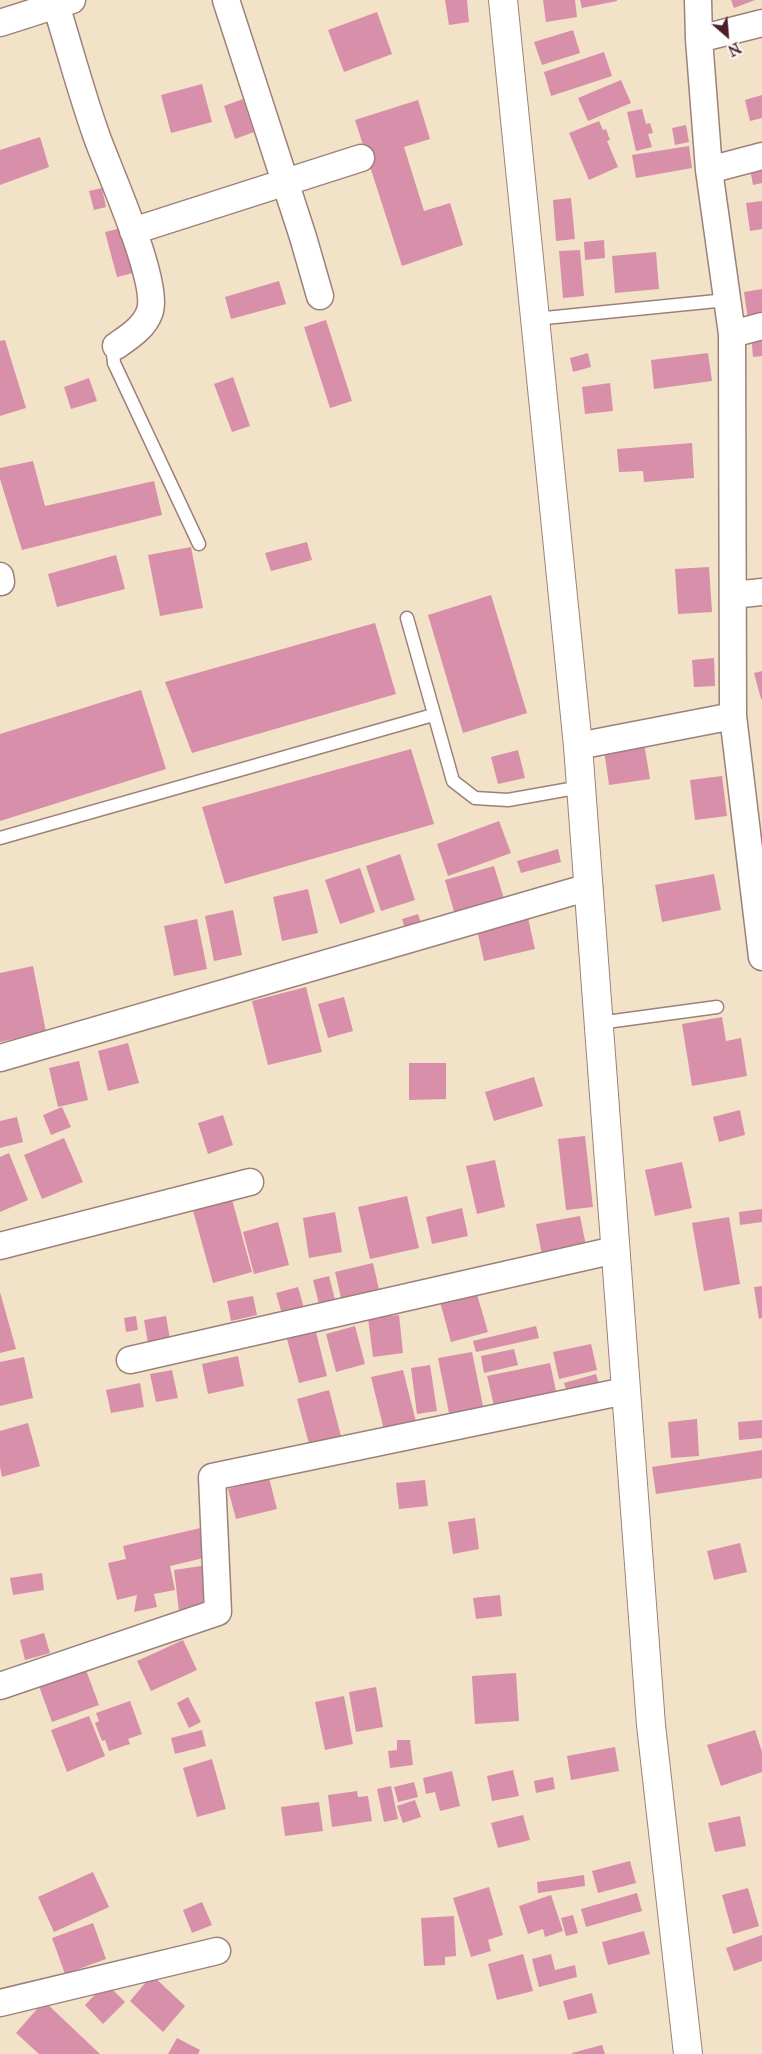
<!DOCTYPE html>
<html>
<head>
<meta charset="utf-8">
<style>
	body { margin:0 }
	#map { position:relative; width:762px; height:2054px; overflow:hidden; background:#f2e2c8; font-family:"IM FELL Great Primer",serif }
	canvas { display:block }
	.north { position:absolute; left:702px; top:10px; width:50px; height:50px; -webkit-text-stroke:4px #f6f6f2; paint-order:stroke; rotate:153deg; font-size:14px; font-weight:700; line-height:20px; text-align:center; color:#4a1f2b }
	.north::after { content:''; display:block; margin:auto; width:18px; height:22px; background:#4a1f2b; clip-path:polygon(50% 0,100% 100%,50% 72%,0 100%) }
</style>
</head>
<body>
<div id="map">
<canvas width="762" height="2054"></canvas>
<div class="north">N</div>
</div>
<script>
const c = document.querySelector('canvas').getContext('2d');
c.lineJoin = 'round';
function fill(path, color) {
  c.fillStyle = color;
  c.fill(path, 'evenodd');
}
function strokePath(path, color, width, dash) {
  c.strokeStyle = color;
  c.lineWidth = width;
  c.lineCap = dash ? 'butt' : 'round';
  c.setLineDash(dash || []);
  c.stroke(path);
}
fill(new Path2D(`
	M445 0H467L469 22 449 25Z
	M543 0H575L577 17 546 22Z
	M580 0H617V1L582 8Z
	M731 0H755L734 8Z
	M377 12 392 54 344 72 328 30Z
	M573 30 580 53 542 65 534 42Z
	M604 52 612 76 551 96 544 72Z
	M621 80 631 103 588 121 578 98Z
	M202 84 212 122 171 133 161 95Z
	M762 95V118L750 121 745 100Z
	M243 99 254 132 235 139 224 106Z
	M418 100 430 139 404 147 424 211 450 203 463 245 402 266 355 120Z
	M642 109 646 124 650 123 653 133 648 134 652 147 636 151 627 112Z
	M599 121 603 130 606 129 610 140 607 141 618 167 589 180 569 133Z
	M686 125 689 142 675 145 672 128Z
	M40 137 49 167 0 185V150Z
	M689 146 692 168 636 178 632 155Z
	M762 166V183L753 185 750 169Z
	M102 188 106 207 94 210 89 191Z
	M571 198 575 239 556 241 553 200Z
	M762 201V229L750 231 746 203Z
	M121 228 133 273 117 277 105 232Z
	M604 240 605 258 585 260 584 242Z
	M580 250 584 296 563 298 559 251Z
	M656 252 659 289 615 293 612 256Z
	M279 281 286 304 231 319 225 297Z
	M762 289V317L748 319 744 292Z
	M326 320 352 401 330 408 304 327Z
	M762 332V356L753 357 751 334Z
	M5 340 26 408 0 416V341Z
	M588 353 591 367 573 372 570 358Z
	M708 353 712 381 654 389 651 360Z
	M233 377 250 426 232 432 214 384Z
	M89 378 97 401 71 409 64 387Z
	M610 383 613 411 585 414 582 387Z
	M692 443 694 478 644 482 643 471 619 472 617 449Z
	M33 461 45 506 154 481 162 515 22 550 0 479V468Z
	M307 542 312 560 271 571 265 553Z
	M191 547 203 608 160 616 148 555Z
	M116 555 125 589 57 607 48 574Z
	M709 567 712 612 678 614 675 569Z
	M491 595 527 713 463 733 428 615Z
	M375 623 396 694 192 753 165 682Z
	M714 658 715 686 694 687 692 660Z
	M762 671V699H761L754 673Z
	M141 690 166 769 0 821V734Z
	M644 743 650 779 609 785 604 750Z
	M411 749 434 824 225 884 202 807Z
	M518 750 525 778 498 784 491 757Z
	M722 776 727 816 695 820 690 780Z
	M499 821 511 853 448 876 437 844Z
	M558 849 561 862 521 873 517 861Z
	M400 854 415 900 381 911 366 866Z
	M494 866 504 899 455 915 445 880Z
	M360 868 375 912 340 924 325 880Z
	M714 874 721 910 662 922 655 885Z
	M308 889 318 933 282 941 273 897Z
	M233 910 242 955 214 961 205 916Z
	M418 914 421 923 405 929 402 919Z
	M528 918 535 949 484 961 477 930Z
	M197 919 207 969 174 976 164 926Z
	M33 966 46 1032 0 1042V973Z
	M306 987 322 1052 268 1065 252 1001Z
	M344 997 353 1031 328 1038 318 1004Z
	M722 1017 726 1041 741 1038 747 1076 692 1086 682 1024Z
	M128 1043 139 1083 108 1091 98 1051Z
	M79 1061 88 1100 58 1107 49 1068Z
	M409 1063H446V1099L409 1100Z
	M534 1077 543 1106 494 1121 485 1092Z
	M62 1107 71 1127 51 1135 43 1115Z
	M740 1110 745 1135 719 1142 713 1117Z
	M223 1115 233 1145 208 1154 198 1123Z
	M17 1117 23 1142 0 1148V1121Z
	M585 1136 593 1207 566 1210 558 1139Z
	M64 1138 83 1182 42 1199 24 1155Z
	M9 1153 28 1200 0 1212V1157Z
	M495 1160 505 1207 477 1214 466 1166Z
	M682 1162 692 1208 655 1216 645 1170Z
	M231 1196 252 1272 213 1283 192 1207Z
	M407 1196 419 1248 370 1259 358 1207Z
	M462 1208 468 1236 432 1244 426 1217Z
	M762 1209V1222L740 1225 739 1212Z
	M335 1212 342 1252 309 1258 303 1218Z
	M580 1216 586 1246 542 1255 536 1224Z
	M729 1217 740 1284 704 1291 692 1223Z
	M278 1222 289 1265 254 1274 243 1232Z
	M373 1263 380 1294 342 1302 335 1272Z
	M329 1276 335 1300 319 1304 313 1280Z
	M762 1286V1318L759 1319 754 1287Z
	M298 1287 304 1308 282 1314 276 1293Z
	M476 1291 488 1332 451 1342 440 1302Z
	M0 1292 16 1349 0 1353Z
	M253 1296 257 1315 231 1321 227 1301Z
	M399 1315 403 1353 373 1357 368 1318Z
	M136 1316 138 1330 126 1332 124 1318Z
	M166 1316 171 1345 149 1349 144 1320Z
	M355 1326 365 1364 336 1372 326 1334Z
	M536 1326 539 1338 476 1352 473 1341Z
	M316 1332 327 1376 299 1383 287 1339Z
	M591 1344 597 1370 559 1379 553 1352Z
	M514 1349 518 1365 484 1373 481 1356Z
	M472 1352 484 1411 450 1418 438 1358Z
	M238 1356 244 1386 208 1394 202 1364Z
	M24 1357 33 1398 0 1406V1362Z
	M550 1363 557 1396 495 1410 487 1376Z
	M430 1365 437 1411 417 1414 411 1368Z
	M172 1370 178 1398 156 1402 150 1374Z
	M403 1370 416 1422 384 1430 371 1377Z
	M596 1374 601 1390 569 1399 564 1383Z
	M140 1383 144 1407 111 1413 106 1390Z
	M329 1390 341 1436 309 1444 297 1399Z
	M697 1419 699 1456 671 1458 668 1422Z
	M762 1420V1438L739 1440 738 1422Z
	M28 1423 40 1466 2 1477 0 1467V1431Z
	M762 1450V1478L656 1494 652 1467Z
	M269 1478 277 1509 236 1519 228 1489Z
	M425 1480 428 1506 399 1509 396 1483Z
	M475 1518 479 1549 453 1554 448 1522Z
	M205 1527 212 1556 170 1566 175 1590 154 1594 157 1607 134 1612 137 1595 117 1600 108 1563 126 1559 123 1546Z
	M740 1543 747 1572 714 1580 707 1551Z
	M208 1565 213 1607 179 1611 174 1570Z
	M42 1573 44 1590 13 1595 10 1578Z
	M500 1595 502 1616 476 1619 473 1598Z
	M44 1633 50 1653 25 1660 20 1640Z
	M183 1640 197 1670 151 1691 137 1661Z
	M86 1670 99 1705 52 1722 39 1686Z
	M516 1673 519 1721 475 1724 472 1676Z
	M376 1687 383 1727 356 1732 349 1692Z
	M344 1696 353 1744 325 1750 315 1702Z
	M188 1697 201 1722 189 1728 177 1703Z
	M130 1701 142 1734 128 1739 130 1744 109 1751 105 1740 102 1741 95 1723 99 1721 96 1713Z
	M89 1716 105 1756 67 1772 51 1730Z
	M202 1730 206 1746 175 1754 171 1738Z
	M755 1730 762 1752V1772L721 1786 707 1745Z
	M397 1740H410L413 1765 390 1768 388 1751 397 1750Z
	M615 1747 619 1771 571 1780 567 1756Z
	M212 1759 226 1809 197 1817 183 1768Z
	M513 1770 519 1796 492 1801 487 1776Z
	M452 1771 460 1806 440 1811 435 1792 426 1794 423 1778Z
	M553 1777 555 1789 536 1793 534 1781Z
	M414 1782 418 1797 398 1802 394 1787Z
	M391 1786 398 1819 384 1822 377 1789Z
	M357 1791 358 1797 368 1796 372 1821 332 1827 328 1795Z
	M415 1800 421 1817 403 1823 397 1806Z
	M319 1802 323 1831 285 1836 281 1807Z
	M523 1815 530 1840 498 1848 491 1823Z
	M740 1816 746 1846 715 1852 708 1823Z
	M630 1861 636 1883 598 1893 592 1871Z
	M93 1872 109 1907 54 1932 38 1897Z
	M584 1875 585 1886 538 1893 537 1882Z
	M489 1887 503 1935 488 1940 491 1951 471 1957 453 1898Z
	M748 1888 759 1926 733 1934 722 1895Z
	M637 1893 642 1911 586 1927 581 1909Z
	M551 1895 563 1931 545 1937 543 1929 528 1934 519 1906Z
	M202 1902 212 1925 192 1933 183 1910Z
	M573 1915 578 1933 566 1936 561 1918Z
	M454 1916 456 1956 445 1957V1965L424 1966 421 1918Z
	M93 1923 106 1959 65 1974 52 1938Z
	M644 1931 650 1954 608 1965 602 1942Z
	M762 1935V1961L734 1971 726 1948Z
	M523 1954 533 1991 497 2000 488 1964Z
	M551 1954 555 1970 575 1965 577 1977 539 1987 532 1959Z
	M152 1975 185 2006 163 2032 130 2001Z
	M106 1983 125 2002 103 2024 85 2005Z
	M592 1993 597 2013 568 2020 563 2001Z
	M44 2001 100 2054H39L16 2033Z
	M177 2038 200 2050 198 2054H168Z
	M602 2045 605 2054H572V2053Z`), '#d88fa9');
const service = new Path2D(`
	M535 319 727 300
	M116 346 113 354 114 363 199 544
	M407 618 453 781 475 798 508 800 581 787
	M0 838 433 715
	M599 1023 717 1007`);
const minor = new Path2D(`
	M226 0 303 237 320 296
	M698 0 699 39 709 170 732 334 733 716 762 957
	M56 5C70 50 82 96 98 140 110 173 159 281 150 311 145 327 129 337 116 346
	M0 23 72 0
	M699 39 762 23
	M709 170 762 156
	M133 231 361 158
	M732 334 762 326
	M0 576 1 582
	M733 595 762 592
	M578 746 733 716
	M0 1058 589 887
	M0 1246 250 1182
	M130 1360 615 1250
	M0 1686 218 1612 212 1477 625 1391
	M0 2003 217 1951`);
const primary = new Path2D(`
	M503 0 578 746 651 1725 688 2054`);
strokePath(service, '#9e807a', 15);
strokePath(minor, '#9e807a', 29);
strokePath(primary, '#9e807a', 30);
strokePath(service, '#fff', 12);
strokePath(minor, '#fff', 26);
strokePath(primary, '#fff', 28);
</script>
</body>
</html>
